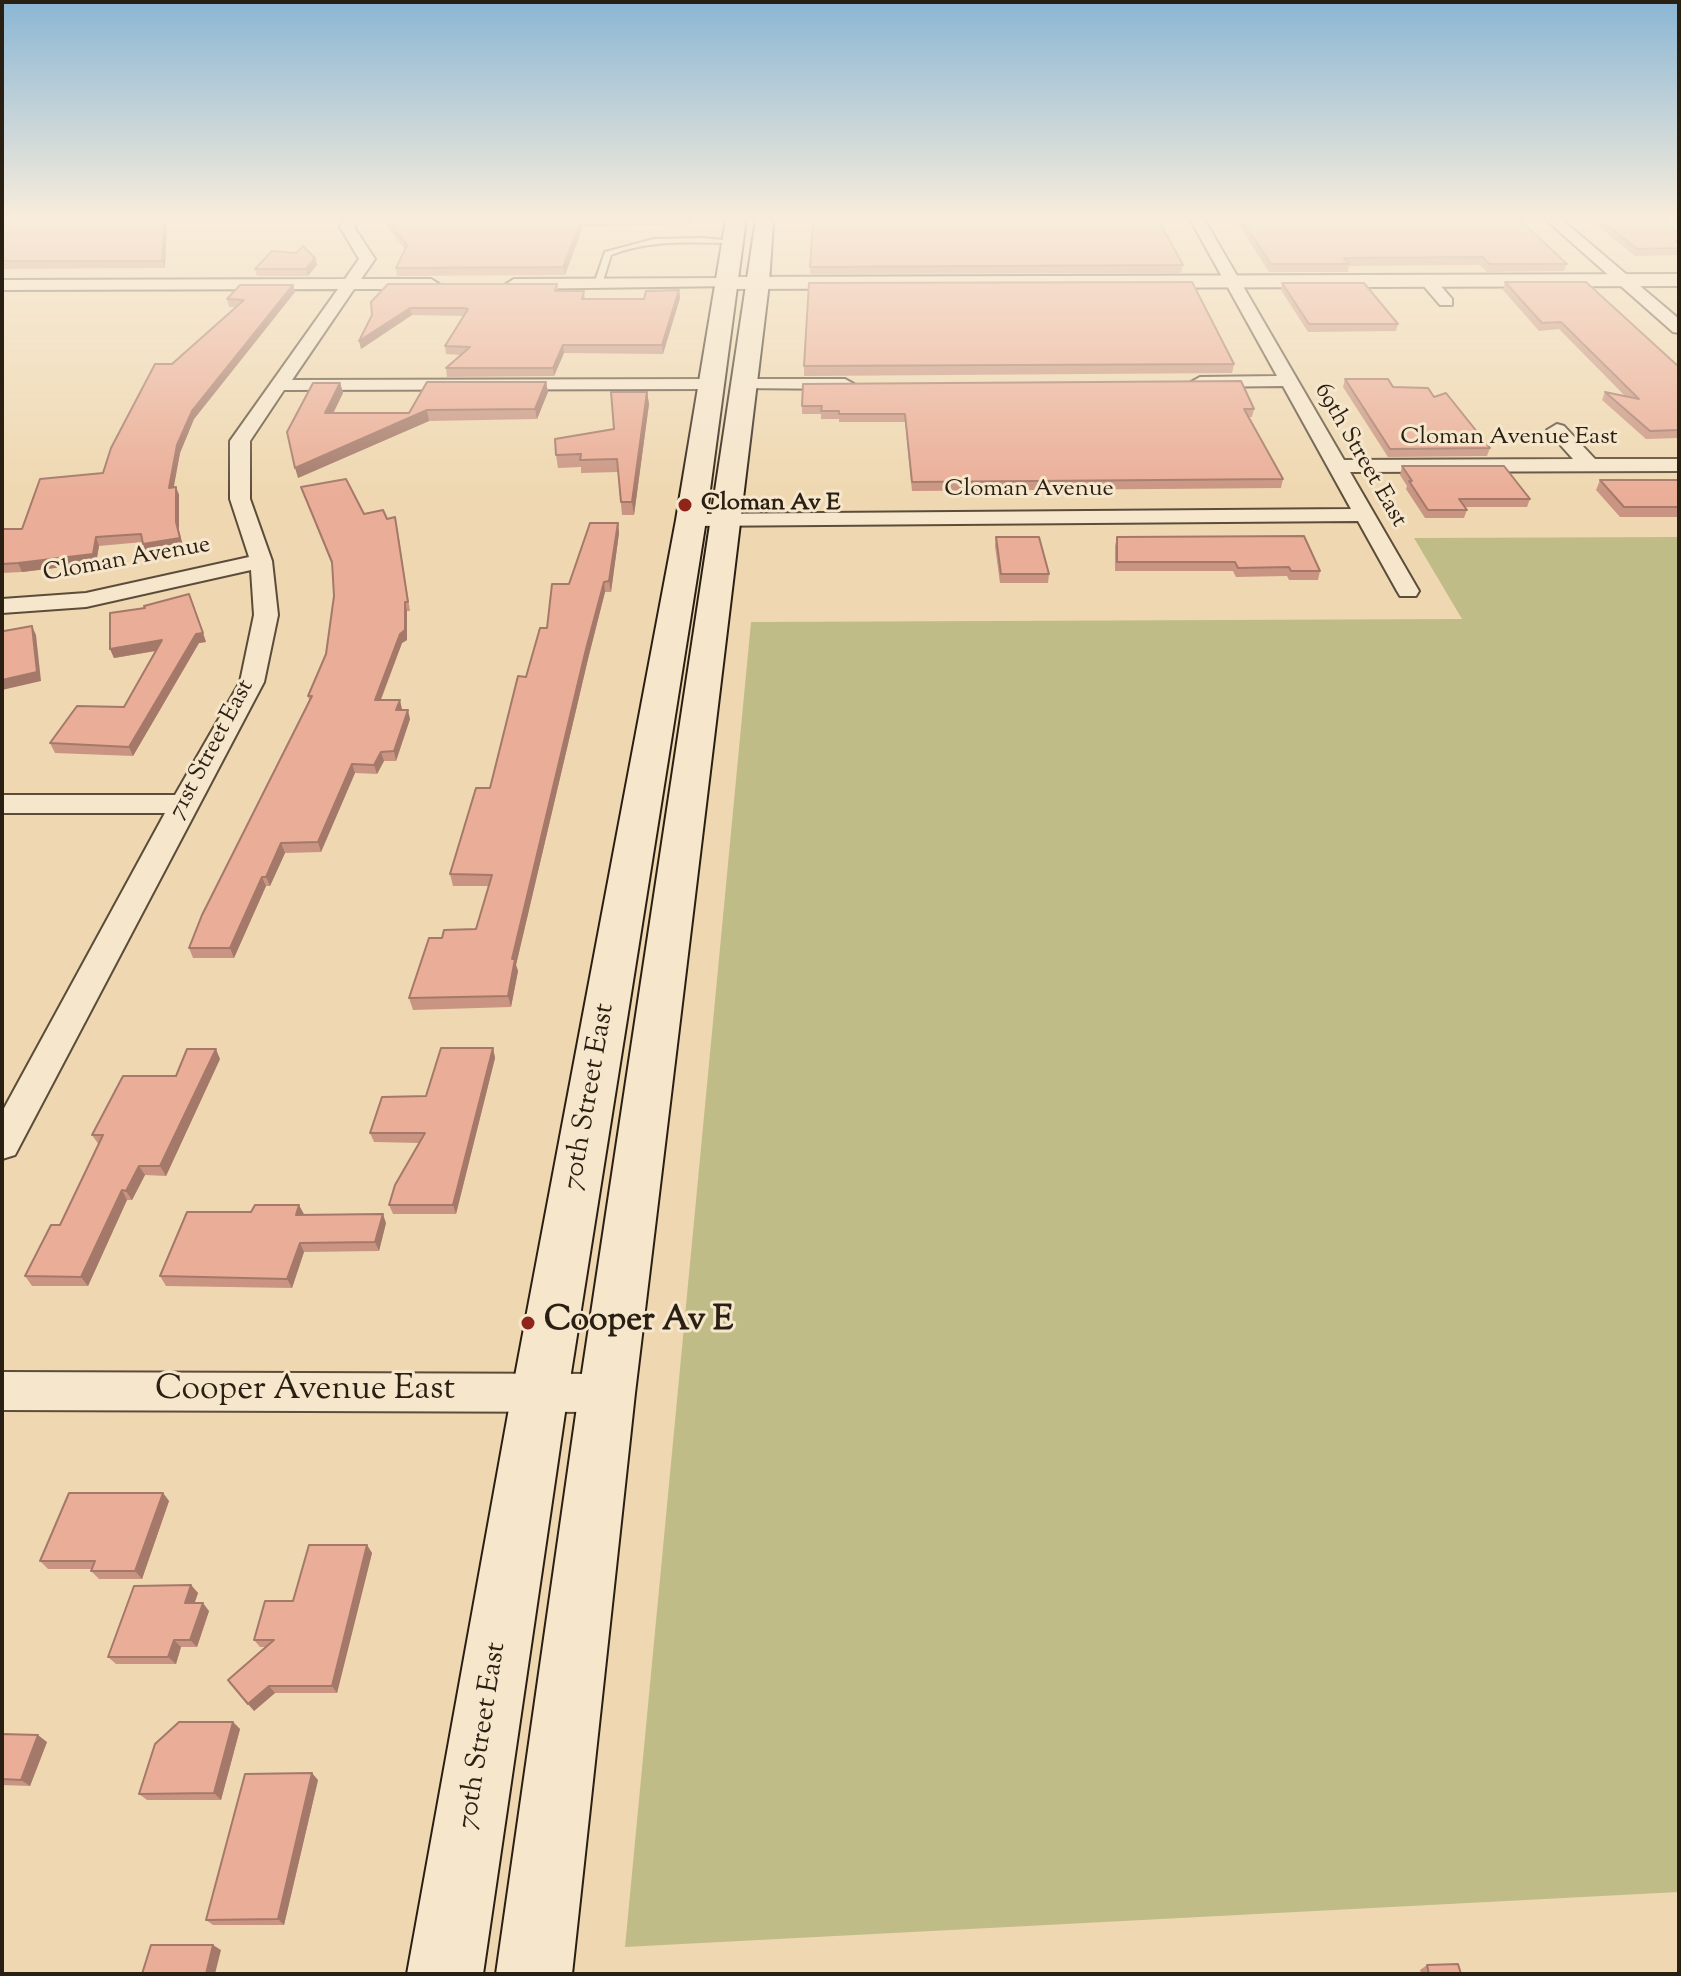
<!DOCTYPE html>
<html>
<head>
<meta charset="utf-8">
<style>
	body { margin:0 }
	#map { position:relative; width:1681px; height:1976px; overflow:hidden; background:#efd8b1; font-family:"Sorts Mill Goudy",serif }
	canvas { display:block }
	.frame { position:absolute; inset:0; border:4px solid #2a1f13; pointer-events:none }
</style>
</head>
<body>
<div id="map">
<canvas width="1681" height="1976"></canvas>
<div class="frame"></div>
</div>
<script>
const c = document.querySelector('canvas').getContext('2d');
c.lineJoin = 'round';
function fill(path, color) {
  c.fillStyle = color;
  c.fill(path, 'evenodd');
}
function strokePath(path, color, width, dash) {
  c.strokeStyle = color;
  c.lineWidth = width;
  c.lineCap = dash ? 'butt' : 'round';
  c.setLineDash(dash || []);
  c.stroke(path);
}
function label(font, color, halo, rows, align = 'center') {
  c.font = font + ' "Sorts Mill Goudy",serif';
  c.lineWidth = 6;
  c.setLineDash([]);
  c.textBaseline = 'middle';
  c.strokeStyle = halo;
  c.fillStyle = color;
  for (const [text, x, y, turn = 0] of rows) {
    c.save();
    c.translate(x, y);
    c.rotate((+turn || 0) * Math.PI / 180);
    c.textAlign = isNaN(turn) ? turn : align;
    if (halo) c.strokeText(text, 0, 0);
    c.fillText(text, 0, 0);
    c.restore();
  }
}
fill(new Path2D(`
	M1679 537V1892L625 1947 751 622 1462 619 1414 538Z`), '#c0bc87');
const service = new Path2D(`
	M701 238 737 241 733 243C691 243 651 239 611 255L602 284 598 286 594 284 605 252 654 239Z`);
const minor = new Path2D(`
	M344 219H358L354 227 375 259 361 279H431L439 284 431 289H354L292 380 713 379 722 384 713 389 284 390 250 441V499L272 561 278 615 264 682 15 1155 2 1159V1112L165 813H2V795H175L240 682 254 615 251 570 86 607 2 613V599L86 593 249 557 230 499V441L338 289 2 290V280L345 279 359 259 340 227Z
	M1190 219H1204L1344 460 1573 459 1547 430 1557 424 1564 426 1595 459H1679V471L1350 472 1419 591 1416 596H1400L1397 591 1358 521 691 526 680 520 691 514 1351 509 1283 386 1200 387 1191 382 1200 377 1277 376Z
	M1545 219H1561L1679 319V333L1673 332Z
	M1428 276 1434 278 1452 299V305H1440L1422 284 1420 281Z
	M726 278 734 283 732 286 514 289 506 284 514 279Z
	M743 379H845L854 384 845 389 737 388 734 384Z
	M2 1372 607 1374 622 1380 628 1393 622 1406 607 1412 2 1410Z`);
const tertiary = new Path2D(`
	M1679 274V286L726 289 716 283 726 277Z`);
const secondary = new Path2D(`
	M726 219H746L706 520 568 1392 483 1974H407L512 1392 676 520Z
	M756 219H770L773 223 769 283 635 1393 572 1974H496L579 1393Z`);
strokePath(service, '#5b4d3a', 4);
strokePath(minor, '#5b4d3a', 4);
strokePath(tertiary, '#5b4d3a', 4);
strokePath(secondary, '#2a1f13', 4);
fill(service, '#f5e6cc');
fill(minor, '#f5e6cc');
fill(tertiary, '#f5e6cc');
fill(secondary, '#f5e6cc');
fill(new Path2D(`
	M2 219H167L165 268 2 269Z
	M386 219H693L692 224 583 227 565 275 397 276 396 268 405 249 387 227Z
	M1235 219H1519L1567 264 1564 271 1487 272 1480 265 1349 266 1348 272H1269Z
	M1589 219H1660L1679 233V255L1635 256Z
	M296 253 315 258 317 265 308 276H257L255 269Z
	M1183 265 1181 273 810 274V267Z
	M1505 282 1679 367V438L1646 439 1602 400 1605 392 1625 396 1559 329 1539 331 1503 290Z
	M1282 283 1398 324 1396 331 1308 332 1281 290Z
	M557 284 558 291H584L585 299H644L679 290 680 298 663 354 564 353 554 376 447 377 446 368 461 355 446 354 445 346 464 316 412 315 361 349 372 315 371 302Z
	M293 285 295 292 194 419 180 453 173 487H176L179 495V531L183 546 146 553 143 542 99 546 96 563 22 572 2 573V529H22L103 473 172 364 236 307H229L227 299Z
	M1234 364 1232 373 804 376V366Z
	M1345 379 1393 387 1434 397 1490 448 1487 456 1388 457 1343 387Z
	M546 382 548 392 537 419 429 421 298 478 340 383 343 393 333 413H409Z
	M647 392 649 404 634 515H622L618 472 581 473V467L558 468 556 455 614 429Z
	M802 406 1254 409 1252 417H1249L1283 479 1281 488 912 491 905 422H839V419H821V414H802Z
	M1402 466 1530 499 1527 507H1465L1467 510 1464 518H1425L1406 489 1407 486 1400 475Z
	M1600 480H1679V517H1620L1596 490Z
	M301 487 364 514 387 519 397 526 410 611H407V640L402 643 381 700 402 710 410 719 396 761H384L377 774 355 773 321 852 285 853 270 886H266L234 958H193L189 948 309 700 308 696 326 654 334 596 332 565Z
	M618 523 619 533 611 592H605L588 659 516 965 518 971 511 1007 413 1010 409 998 442 938 476 929 489 886H453L450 874 490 788 526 677 547 628 569 584Z
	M996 537 1049 574 1048 583H1000L995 546Z
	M1117 537 1320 571 1318 580H1289L1287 576 1236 577 1233 571H1115V546Z
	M189 594 206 642 199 643 133 756 55 753 50 743 124 707 156 651 114 658 110 649 145 608Z
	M493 1048 495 1058 456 1214H393L389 1205 419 1143 374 1142 370 1133 426 1096Z
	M220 1059 166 1176 145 1175 132 1200H127L88 1286H32L25 1276 60 1225 99 1145 92 1135 176 1076Z
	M304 1214 386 1223 379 1251 304 1252 292 1288 166 1286 160 1276Z
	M163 1493 169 1501 142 1579H99L91 1571 92 1569H48L40 1561Z
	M367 1545 372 1553 337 1693H275L254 1711 265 1647H260L254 1640 293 1601Z
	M191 1585 198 1593 194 1603 209 1611 197 1647H181L176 1664H116L108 1657Z
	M233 1722 240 1729 221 1800H147L139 1794Z
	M2 1734 47 1742 30 1786 2 1785Z
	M318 1780 284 1925H213L206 1920Z
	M1427 1965 1461 1974H1421L1420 1970Z`), '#c99582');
fill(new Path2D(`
	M165 219H167L165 268 162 261Z
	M582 219 583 227 565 275 563 267Z
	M315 258 317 265 308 276 306 269Z
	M293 285 295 292 194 419 180 453 172 497 169 488 177 445 192 411Z
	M679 290 680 298 663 354 662 345Z
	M410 308 412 315 361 349 359 341Z
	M563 345 564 353 554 376 553 368Z
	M546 382 548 392 537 419 535 409Z
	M340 383 343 393 328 424 325 413Z
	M647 392 649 404 634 515 632 502Z
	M427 410 429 421 298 478 295 468Z
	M176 487 179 495V531L183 546 146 553 143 544 176 522Z
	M618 523 619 533 611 592 609 581Z
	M96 537 99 546 96 563 22 572 18 563Z
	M604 582 605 592 588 659 516 965 518 971 511 1007 508 996 512 959 586 649Z
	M405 602 407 611V640L402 643 377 709 375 700Z
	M32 626 36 635 41 681 2 690V680Z
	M203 633 206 642 199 643 133 756 129 747 196 634Z
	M162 640 166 649 114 658 110 649Z
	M400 700 402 709 396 710Z
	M408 710 410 719 396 761 394 751Z
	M381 752 384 761 377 774 374 765Z
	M352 764 355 773 321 852 318 842Z
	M281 843 285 853 270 886 266 877Z
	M262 877 266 886 234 958 230 948Z
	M493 1048 495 1058 456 1214 453 1205Z
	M216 1049 220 1059 166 1176 160 1166Z
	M139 1166 145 1175 132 1200 126 1191Z
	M122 1190 127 1200 88 1286 81 1277Z
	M299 1205 304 1214 300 1225 296 1215Z
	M383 1214 386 1223 379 1251 375 1242Z
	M300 1243 304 1252 292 1288 287 1279Z
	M163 1493 169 1501 142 1579 135 1571Z
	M367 1545 372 1553 337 1693 332 1686Z
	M191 1585 198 1593 192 1611 185 1603Z
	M203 1603 209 1611 197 1647 190 1640Z
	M174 1640 181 1647 176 1664 168 1657Z
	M269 1686 275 1693 254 1711 248 1704Z
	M233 1722 240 1729 221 1800 214 1793Z
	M38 1735 47 1742 30 1786 21 1780Z
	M312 1773 318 1780 284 1925 278 1919Z
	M213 1945 221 1950 215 1974H206Z`), '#a4796a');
const building = new Path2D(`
	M2 219H165L162 261H2Z
	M386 219H582L563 267 396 268 407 245Z
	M813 219H1158L1183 265 810 267Z
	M1241 219H1519L1567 264H1489L1483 257 1344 258 1349 264H1271Z
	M1600 219H1660L1679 233V241H1676L1679 243V248L1637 249Z
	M303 246 315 258 306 269H255L272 251 296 253Z
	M1192 282 1234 364 804 366 809 283Z
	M1505 282H1586L1679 367V430L1650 431 1605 392 1639 399 1561 322 1542 323Z
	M1282 283H1364L1398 324H1309Z
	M388 284H557L555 291H584L582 299H644L646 291 679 290 662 345H563L553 368H446L470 347 445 346 468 309 463 308H410L359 341 372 315 371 302Z
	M240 285H293L192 411 177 445 169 488 176 487V522L180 538 143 544 141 534 96 537 93 554 18 563 2 564V529H22L40 479 103 473 111 448 155 364H172L244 300 227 299Z
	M1345 379H1388L1393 387 1428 388 1434 397 1446 393 1490 448 1390 449Z
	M1241 381 1254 409H1244L1283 479 912 482 905 414H839V411H821L822 406H802L803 384Z
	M427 382H546L535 409 427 410 295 468 287 432 313 383H340L325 413H409Z
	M611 392H647L632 502H621L617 459 580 460 581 454 556 455 555 439 614 429Z
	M1402 466H1504L1530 499H1459L1467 510H1428L1409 481H1412Z
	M346 479 364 514 383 510 387 519 395 517 408 602H405V630L400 634 375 700H400L396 710H408L394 751 381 752 374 765 352 764 318 842 281 843 266 877H262L230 948H189L202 915 312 696H308L326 654 334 596 332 562 301 487Z
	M1600 480H1679V507H1624Z
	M590 523H618L609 581 604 582 586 649 512 959H515L508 996 409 998 429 938H442L444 930 476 929 492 875 450 874 476 788H490L518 676 526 677 540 628H547L552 584H569Z
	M1304 536 1320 571H1291L1289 567 1238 568 1235 562H1117V537Z
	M996 537H1039L1049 574H1001Z
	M189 594 203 633 196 634 129 747 50 743 77 706 124 707 162 640 110 649V613L145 608 144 606Z
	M32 626 37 672 2 680V633L4 631Z
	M441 1048H493L453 1205H389L395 1185 425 1133H370L382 1097 426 1096Z
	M187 1049H216L160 1166H139L126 1191 122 1190 81 1277 25 1276 51 1225H60L103 1135H92L123 1076H176Z
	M255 1205H299L296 1215 383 1214 375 1242 300 1243 287 1279 160 1276 187 1212H251Z
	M69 1493H163L135 1571H91L95 1561H40Z
	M309 1545H367L332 1686H269L248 1704 228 1680 274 1640H254L265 1601H293Z
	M191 1585 185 1603H203L190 1640H174L168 1657H108L134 1586Z
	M179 1722H233L214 1793 139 1794 155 1744Z
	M2 1734 38 1735 21 1780 2 1779Z
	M312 1773 278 1919 206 1920 245 1774Z
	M151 1945H213L206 1974H142Z
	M1458 1964 1461 1974H1429L1427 1965Z`);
fill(building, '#eaad97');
strokePath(building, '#a4796a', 2);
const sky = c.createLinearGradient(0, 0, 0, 496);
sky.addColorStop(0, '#8ab6d4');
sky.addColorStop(0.44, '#f8eddc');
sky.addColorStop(1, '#f8eddc00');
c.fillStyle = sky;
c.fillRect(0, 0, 1681, 496);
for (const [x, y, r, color] of [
	[685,505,8,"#8f2418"],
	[528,1323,8,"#8f2418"]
]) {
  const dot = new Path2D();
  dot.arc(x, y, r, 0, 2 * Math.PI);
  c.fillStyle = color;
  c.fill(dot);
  strokePath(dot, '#f5e6cc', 3);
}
label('24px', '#2a1f13', '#f5e6cc', [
	["Cloman Avenue East",1509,439],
	["69th Street East",1359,456,60],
	["Cloman Avenue",1029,491],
	["Cloman Avenue",127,561,-10],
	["71st Street East",213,750,-62]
]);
label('bold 24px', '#2a1f13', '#f5e6cc', [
	["Cloman Av E",701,505]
], 'left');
label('28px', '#2a1f13', '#f5e6cc', [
	["70th Street East",591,1097,-80],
	["70th Street East",484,1736,-81]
]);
label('bold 34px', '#2a1f13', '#f5e6cc', [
	["Cooper Av E",544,1323]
], 'left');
label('34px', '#2a1f13', '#f5e6cc', [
	["Cooper Avenue East",305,1392]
]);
</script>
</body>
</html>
